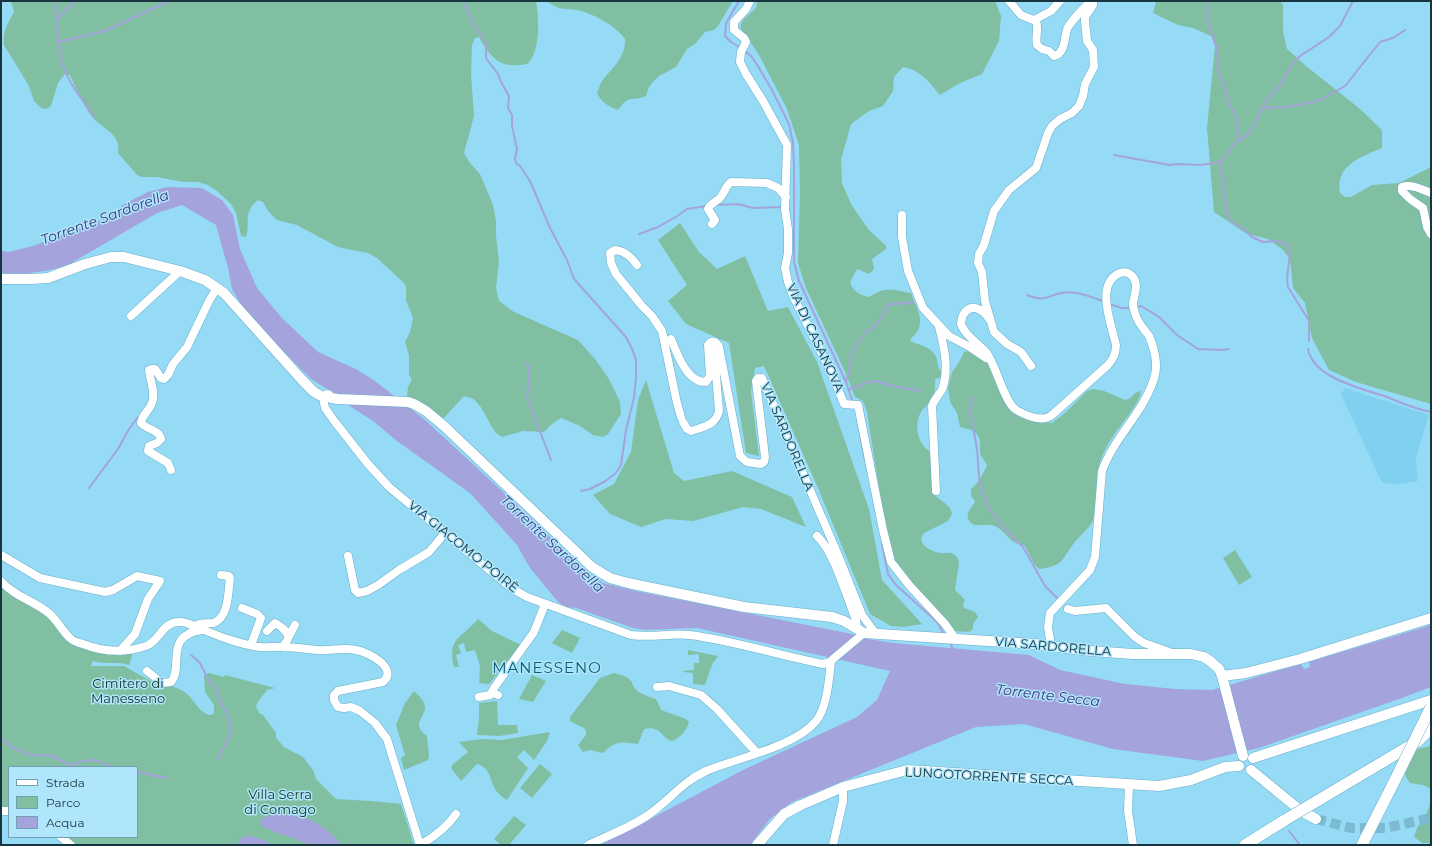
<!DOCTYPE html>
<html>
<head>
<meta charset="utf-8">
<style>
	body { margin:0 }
	#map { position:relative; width:1432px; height:846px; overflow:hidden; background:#95dbf6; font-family:Montserrat,sans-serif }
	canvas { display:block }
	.frame { position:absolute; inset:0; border:2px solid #18353f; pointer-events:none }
	.legend { position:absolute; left:8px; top:766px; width:130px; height:72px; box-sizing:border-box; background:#afe6fc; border:1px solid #739fb0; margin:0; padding:5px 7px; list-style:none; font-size:12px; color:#18353f }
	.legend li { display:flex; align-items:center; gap:8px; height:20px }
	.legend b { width:20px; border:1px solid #739fb0 }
</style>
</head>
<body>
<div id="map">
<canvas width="1432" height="846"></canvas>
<div class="frame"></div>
<ul class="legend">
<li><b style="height:5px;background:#fff"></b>Strada</li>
<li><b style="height:11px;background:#80bfa2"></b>Parco</li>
<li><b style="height:11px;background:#a4a3db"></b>Acqua</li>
</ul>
</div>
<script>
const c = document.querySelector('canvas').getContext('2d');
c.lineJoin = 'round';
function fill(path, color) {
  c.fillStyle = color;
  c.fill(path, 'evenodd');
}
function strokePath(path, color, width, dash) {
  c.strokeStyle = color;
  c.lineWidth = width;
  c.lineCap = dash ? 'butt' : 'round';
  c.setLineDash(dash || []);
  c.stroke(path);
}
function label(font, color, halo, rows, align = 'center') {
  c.font = font + ' Montserrat,sans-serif';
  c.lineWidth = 3;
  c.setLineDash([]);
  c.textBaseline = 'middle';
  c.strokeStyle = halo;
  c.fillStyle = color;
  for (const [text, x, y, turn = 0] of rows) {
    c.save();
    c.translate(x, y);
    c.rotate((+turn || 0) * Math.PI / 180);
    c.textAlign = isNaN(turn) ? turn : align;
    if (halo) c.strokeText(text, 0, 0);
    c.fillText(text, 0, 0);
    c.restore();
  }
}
fill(new Path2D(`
	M1345 388 1429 415 1416 458 1418 481 1399 484 1382 483 1341 394Z`), '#80d0ef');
fill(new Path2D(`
	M11 1H536C539 17 541 53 527 64 501 69 491 59 479 37L475 38 472 45 471 74 474 116 464 153 470 163 480 174 493 205 496 221V236L499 261 496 288 499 301 514 312 578 340 595 359 609 379 620 402 621 414 608 434 603 437 593 435 580 426 561 418 552 424 544 432 523 431 502 437C490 432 486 408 473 399 471 398 467 397 464 396L444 418H439L418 401 407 397 408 387 412 379 409 375V355L405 342 410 332 413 318 406 300V286L403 282 377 258 368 253 338 247 297 225 277 220 268 211 263 202 258 200C242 213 251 222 246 237L241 236 236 213 231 204 217 191 208 185 198 182H183L157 177H142L137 175 118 153C118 150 119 146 118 144 115 131 97 125 90 114 82 102 76 88 70 75L65 74 58 83 51 106 46 109 41 108 34 101 29 86 4 45C2 32 8 23 14 12Z
	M547 1H733L718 26 714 30 705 32 695 44 687 49 676 67 659 76 652 83 649 87 646 96C631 103 631 92 618 110 608 106 602 103 597 93 599 89 600 84 602 81 612 68 626 57 625 39 615 25 594 14 577 10 563 8 559 11 547 1Z
	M757 1H995L1001 16 999 41 982 74 960 83 940 95C928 81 922 71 903 67L894 77 893 91 883 106 869 111 851 124 841 160 842 183 851 204 868 229 886 246V249L872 259 874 269 869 274 857 269 853 276 850 283C854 292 860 295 869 297 886 286 893 290 911 293 915 305 923 315 919 328 917 334 912 336 910 341 919 345 931 346 936 357 938 360 937 363 938 366 940 371 943 372 940 378L935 379C936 389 934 398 927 405 925 408 922 409 921 412 913 427 918 445 932 453 932 463 930 488 935 495 941 502 951 504 952 514L948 521 924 533C915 544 932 552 941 553 945 554 948 552 952 553 953 554 956 556 957 557L959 562 955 590 965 600 963 605 964 608 975 612 978 617 973 624V629L969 632 954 631 896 564 884 520 867 412 863 401 855 397 846 374 806 288 798 263 800 193 799 145 787 109 759 55 740 27 743 20 756 8Z
	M1156 1H1280L1283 5V31L1287 49 1306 66 1360 109 1382 130V148C1361 157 1335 165 1340 193L1345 197H1351L1372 185 1399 183 1431 167V404L1356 382 1329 370 1312 338 1305 303 1293 288 1290 259 1283 250 1268 239 1247 234 1214 212 1207 128 1215 45 1211 36 1193 28 1178 25 1153 13Z
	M680 223 699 252 717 269 745 256 768 311 788 307 817 362 869 509 882 580 922 624 904 627 891 626 870 614 818 488 764 366 755 368 751 391 759 456 746 453 729 343 686 324 668 301 687 285 658 240Z
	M970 351 986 360 991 367 1009 408 1037 422 1052 423 1065 413 1087 391 1093 389 1104 391 1125 400C1132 400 1134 391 1141 391 1140 403 1121 424 1114 435 1109 442 1104 451 1101 459 1093 480 1101 503 1092 522 1088 530 1079 536 1074 543 1061 560 1064 566 1039 569L1034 564 1025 546C1022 545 1017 544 1014 542 1006 537 1002 527 991 525 983 524 971 529 968 518 966 510 973 508 975 501L971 496V489L978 482 986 468 987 465 980 454V440L977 434 972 430 960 427 957 413 950 402 948 388 952 372 958 364 964 352Z
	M646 380 674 473 684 481 732 471 792 497 806 527 761 509 743 507 693 521 666 519 641 527 610 514 593 495 614 484 631 452 638 400Z
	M1235 550 1252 577 1239 585 1223 558Z
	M1 584 45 609 65 638 133 653 129 665C118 661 105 665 93 661L91 666H124L156 684 153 689 169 685C175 687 183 690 187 694 195 701 200 714 211 715L214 713V705L205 692 204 675 209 673 224 677 225 675 275 688 267 690C263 696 259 699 256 706L259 713 263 715 276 733V738L284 747 303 757 313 770 316 779 336 799 371 801 401 804 414 845H77L66 837H137V767H9V809H1Z
	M478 619 492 631 521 645 489 684 479 683 480 666 475 650 466 652 464 643 458 645 461 653 456 655 459 667H454C447 637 461 639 478 619Z
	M562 630 580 638 572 653 552 643Z
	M688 650 718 656 714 662H713L705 685 693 684V673L683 672V671L694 670V663H699V654L688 655Z
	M614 673 627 677 632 682C633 692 647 696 656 699L661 710 686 719 689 722C687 730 680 738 672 741 661 738 661 725 644 729L638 744C621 742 616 740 603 753L590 750 583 752 578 745 586 735V731L584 728 570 721V717L600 678Z
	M532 675 546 681 533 702 519 699Z
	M414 691C417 694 422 698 424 703 430 715 408 723 427 736L429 756 428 760 404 770 401 758 405 755 396 725 405 703Z
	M497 701 498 725H517L518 733 499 736 477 735 479 718V703Z
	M550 732 547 741 534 760 524 750 517 757 528 768 507 800C502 797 498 794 495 789 489 779 491 768 477 764L461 781 451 768 453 764 468 752 459 742 482 739 502 740Z
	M1431 745V789L1423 785 1410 783 1406 777 1404 769C1408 763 1411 752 1418 749 1422 747 1427 748 1431 745Z
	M540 764 552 774 532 798 520 788Z
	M1431 802V845H1430L1429 843H1422L1414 837 1417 828 1426 815Z
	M514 816 526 825 509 845H501L494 839Z`), '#80bfa2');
fill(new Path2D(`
	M167 187 202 188 222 200 233 215 240 249 257 288 282 318 318 352 356 369 375 381 424 419 541 527 572 562 603 583 636 591 852 634 869 639 893 643 1029 655 1060 670 1125 684 1175 689 1212 690 1301 664 1304 669 1310 667 1309 662 1431 625V687L1402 698 1259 748 1203 761 1113 749 1024 724 976 727 792 802 770 819 750 845H601L743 770 857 717 877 700 890 671 697 628 646 630 633 628 576 608 566 607 558 602 530 568 517 545 470 493 397 441 373 421 348 405 335 394 311 379 278 346 241 304 232 289 228 268 216 225 182 205 157 213 68 265C46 272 24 275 1 273V251L9 252 33 246 99 221 128 202 148 192Z
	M275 814H292L311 820 330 832 341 845 319 844 310 845 288 836 276 833 270 829H265L260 823 263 818Z
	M247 835 261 839 273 845H237L240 839Z`), '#a4a3db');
strokePath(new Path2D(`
	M55 1C58 23 56 46 64 68 70 86 84 101 94 117
	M463 1 473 24 486 42V58L498 74 501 82 509 96 508 108 512 115V126L517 149 515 159 516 163 520 166 530 181 550 228 567 260 574 279 626 337 633 351 636 360V378L634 398 626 430 621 465 615 474 604 482 590 489 581 491
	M739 1 726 23 725 36 731 42 741 48
	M1209 1 1207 16 1217 50 1219 73 1231 108 1237 118 1239 134 1237 140 1221 162 1222 178 1225 190 1224 199 1228 216 1232 222 1244 229 1252 237 1263 242 1279 241 1287 245C1294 258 1284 273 1288 287L1309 321V341
	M57 19 75 1
	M57 42 105 31 169 1
	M745 51 751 56 758 66 773 92 789 124 793 143 794 166V262L799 281 846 382 853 403
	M1262 108 1287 107 1318 101 1345 86 1380 42 1393 38 1405 30
	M1237 142 1247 135 1253 127 1266 101 1279 87 1293 63 1300 56 1329 37 1340 26 1353 1
	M1114 155 1170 165 1178 164 1200 165 1221 162
	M716 205 738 204 753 208 783 207
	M639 234 658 227 679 215 687 209 707 206
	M1027 295C1044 302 1045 297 1061 293 1075 290 1092 297 1105 302
	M1109 304 1122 308H1132
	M1136 307 1141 306 1159 317 1177 335 1198 349 1222 350 1229 349
	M1308 349C1313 378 1363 389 1387 397 1401 403 1416 409 1431 412
	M527 363 529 373 527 398 551 460
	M846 382 850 368 852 351 866 332 875 326 882 318 888 305C896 303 904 304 913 302
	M850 389 866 383 876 381 892 386 921 391
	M973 398 970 411 977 449 979 477 980 486 988 507 1004 528 1023 547 1045 586 1057 598
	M860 434 865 460
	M89 488 118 449 129 429 138 417
	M882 544 888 574 896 585 937 622 944 634
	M949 641 954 651
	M191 655 200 663 210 683 214 686 229 719 231 729V733L218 759
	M1 739 10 746 30 755 52 756 70 765C91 758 92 758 113 767
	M137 772 166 778
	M1289 831 1300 845`), '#a4a3db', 2);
strokePath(new Path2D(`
	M1316 819 1351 828H1385L1431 818`), '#7cbad1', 10, [10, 5]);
const minor = new Path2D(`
	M750 1 746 9 734 22V30L744 38 746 42 741 52 740 62 746 74 763 101 787 145 785 209 788 229V253L785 268 788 282 793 296 832 374 844 404 858 405 883 530 891 562 909 585 945 624 955 638
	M1009 1 1021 15 1036 21C1039 28 1035 37 1037 45L1042 49 1049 51 1054 56C1066 54 1064 35 1068 27 1071 22 1085 6 1089 3H1093V5L1085 17V21L1087 41 1093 50 1094 67 1085 84 1083 96 1079 106 1072 113 1060 119 1052 126 1048 133 1036 168 1009 190 994 211 984 245 979 254 978 263 982 272 985 301 994 332 1007 344 1021 352 1031 366
	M1034 20 1051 11 1060 1
	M1431 193C1421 189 1412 184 1402 187V191L1410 199 1423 208 1427 227 1431 234
	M902 215V237L908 271 923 308 949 336 968 346 986 358
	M712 224 715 220 708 209C710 203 716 202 720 198 725 193 725 186 731 182L767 183 778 188 786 197
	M637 265C631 257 625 251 615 250L610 253 611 263 616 274 642 306 652 316 662 331 677 403 681 417
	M131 316 180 271
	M989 319C983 309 971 302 963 315 962 318 961 321 961 324 965 336 978 343 986 352 996 365 1004 401 1015 409 1020 413 1026 415 1032 417 1039 419 1046 420 1052 415L1108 365C1113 359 1116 354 1116 345 1112 326 1094 283 1120 273 1125 271 1130 273 1133 277 1139 285 1134 295 1133 304 1133 307 1134 310 1135 313 1137 322 1144 329 1149 336 1154 347 1158 363 1155 375 1146 410 1114 437 1102 471L1095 557 1090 570 1050 613 1048 627 1051 646
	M671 339C677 353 687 383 706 382L710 376 708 345C712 339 717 342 719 347
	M324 403 325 408 335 422 368 464 389 487 511 588 527 597 631 635C651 638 670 633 690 635 735 641 778 655 823 664L831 662
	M683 422 687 429 691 431C703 427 716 425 719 411L714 350 719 347 740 456 747 462 761 464 764 462 765 457 756 381 758 378H762L838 555 862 615 876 634
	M171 470 168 463 148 451 149 446 157 443 161 439C159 429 147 430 141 423 143 412 149 412 152 403 156 394 150 380 149 370L152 369H155L161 378 164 379 168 375 173 364 187 347 209 301 217 288
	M936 491 932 406C935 397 941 394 943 387 949 368 944 346 939 327
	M817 536C834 551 847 598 856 620L857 629
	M1 555 40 578 105 592 113 590 137 576 160 581 148 599 135 634 120 651
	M348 556 355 590 358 593 367 591 378 585 399 570 429 552 445 533
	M1 581C13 595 31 600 46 611 56 617 61 630 70 638 73 641 79 643 83 644 103 652 125 653 146 646 159 642 162 622 179 622 187 621 194 627 202 629 217 636 243 645 260 647 267 648 276 646 284 647 295 647 306 649 317 650 330 651 343 647 356 650 368 652 399 668 383 682L338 691 334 695V700L338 707 344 708 351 707 360 711 375 723 387 739 420 845
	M242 608 257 614 261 618 251 645
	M1068 609 1075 611 1106 608 1135 637 1144 643 1172 653
	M195 626C201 622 206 624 213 623 229 619 228 591 230 578L229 576 221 575
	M267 631 275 623C279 625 289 632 288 638 288 640 285 644 283 647
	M288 638 295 625
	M147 671 162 683 171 682C184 668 163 635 202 630
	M657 687 669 686 701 695 717 709 757 753
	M498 695 492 692 494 688 534 632 545 604
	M479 697 490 695 492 692
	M1129 784 1128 811 1133 845
	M1 811H9
	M61 837 71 845
	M420 845C434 837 447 827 456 814
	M588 845C607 836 634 826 651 813 670 799 684 781 706 771 737 758 795 747 816 721 827 708 829 679 831 662L833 659 864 633
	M833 845 843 801V787`);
const major = new Path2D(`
	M1 279H32L48 278 85 264 111 257H124L180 271 205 280 224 293 303 381 314 392 323 397 328 395 331 398 338 399 408 402 414 404 426 411 444 426 592 567 610 578 628 583 744 607 832 617 844 621 864 633 1035 644 1091 651 1133 654H1191L1204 657 1210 661 1219 669 1222 676 1243 756
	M1222 676 1246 673 1300 659 1431 618
	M1253 758 1431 700
	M1251 770 1301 811 1316 819
	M757 845 784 814 801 805 843 787 907 770 1159 786 1191 780 1225 767 1239 766`);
const highway = new Path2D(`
	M1317 801 1418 741 1426 733 1431 726
	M1245 845 1285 820
	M1362 845 1393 784`);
strokePath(minor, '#69adc8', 9);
strokePath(major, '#69adc8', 11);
strokePath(highway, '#69adc8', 12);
strokePath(minor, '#fff', 8);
strokePath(major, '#fff', 10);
strokePath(highway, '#fff', 11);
const highwayBridge = new Path2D(`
	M1393 784 1431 707
	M1285 820 1317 801`);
strokePath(highwayBridge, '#69adc8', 12, []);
strokePath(highwayBridge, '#fff', 11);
label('13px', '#18353f', '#afe6fc', [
	["VIA DI CASANOVA",815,338,65],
	["VIA SARDORELLA",787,437,67],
	["VIA GIACOMO POIRÈ",463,547,39],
	["VIA SARDORELLA",1053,647,5],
	["LUNGOTORRENTE SECCA",989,777,3]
]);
label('13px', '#113024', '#afe6fc', [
	["Cimitero di",128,684],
	["Manesseno",128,699],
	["Villa Serra",280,795],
	["di Comago",280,810]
]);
label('italic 14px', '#3e377a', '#afe6fc', [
	["Torrente Sardorella",105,218,-20],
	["Torrente Sardorella",552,544,43],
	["Torrente Secca",1048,696,7]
]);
c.letterSpacing = '1px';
label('15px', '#0d5c74', '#afe6fc', [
	["MANESSENO",547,669]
]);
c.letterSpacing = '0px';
</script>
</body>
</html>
